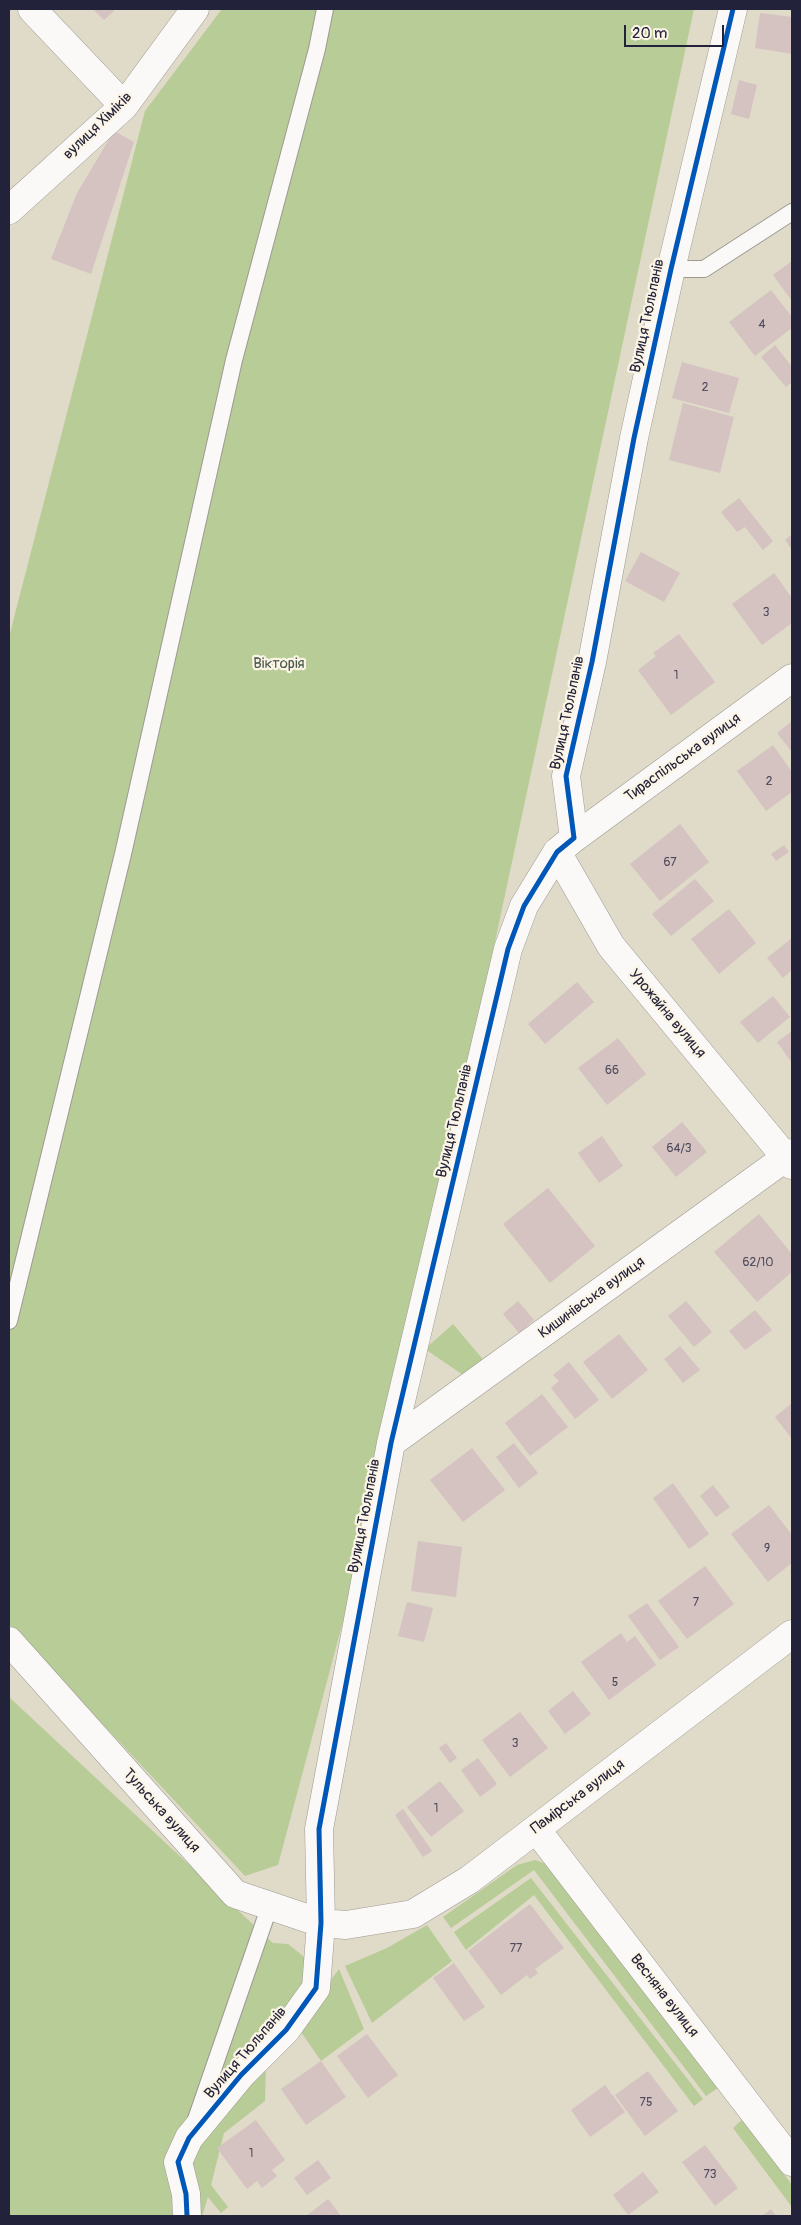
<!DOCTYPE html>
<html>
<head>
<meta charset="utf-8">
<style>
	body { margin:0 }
	#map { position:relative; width:801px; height:2225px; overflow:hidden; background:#e0dac8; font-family:Pangolin,sans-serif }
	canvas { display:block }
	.frame { position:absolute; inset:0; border:10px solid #22223b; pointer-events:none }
	.scale { position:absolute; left:624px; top:25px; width:100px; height:22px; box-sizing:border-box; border:2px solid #22223b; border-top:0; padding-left:6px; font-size:15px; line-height:18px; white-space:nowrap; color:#22223b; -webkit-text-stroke:4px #fcf5e5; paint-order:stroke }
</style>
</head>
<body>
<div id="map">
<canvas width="801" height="2225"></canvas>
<div class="frame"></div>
<div class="scale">20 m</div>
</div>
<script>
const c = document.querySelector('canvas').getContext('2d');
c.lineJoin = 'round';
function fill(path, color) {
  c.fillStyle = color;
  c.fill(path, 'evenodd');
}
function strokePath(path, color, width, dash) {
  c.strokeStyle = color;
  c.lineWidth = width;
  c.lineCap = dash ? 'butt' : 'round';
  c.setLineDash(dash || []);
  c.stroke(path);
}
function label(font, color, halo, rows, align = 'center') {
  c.font = font + ' Pangolin,sans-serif';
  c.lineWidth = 4.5;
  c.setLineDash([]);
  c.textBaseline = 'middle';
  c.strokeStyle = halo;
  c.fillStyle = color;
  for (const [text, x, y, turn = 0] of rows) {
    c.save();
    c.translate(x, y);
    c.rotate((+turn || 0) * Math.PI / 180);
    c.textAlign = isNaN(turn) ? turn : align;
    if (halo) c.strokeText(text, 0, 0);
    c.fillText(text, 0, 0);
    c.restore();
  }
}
fill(new Path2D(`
	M222 9H694L378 1490 278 1865 245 1876 9 1624V637L145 111Z
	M453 1324 486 1363 469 1379 425 1349Z
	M9 1697 273 1943 288 1944 308 1960 309 1982 266 2063 265 2101 224 2133 211 2185 228 2207 221 2213 208 2197 202 2216H9Z
	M535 1860 547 1864 718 2088 706 2096 534 1870 451 1928 443 1917 517 1865Z
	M531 1878 703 2099 694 2106 534 1895 466 1950 454 1932Z
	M427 1925 452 1961 372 2023 345 1966 387 1948Z
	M339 1969 364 2029 321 2061 297 2026Z
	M743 2119 792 2185V2207L733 2128Z`), '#b7cc96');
fill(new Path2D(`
	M93 9H116L104 20Z
	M760 13 792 17V54L755 48Z
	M739 80 757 85 749 119 731 114Z
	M114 131 134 142 91 274 51 259 77 193Z
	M792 261V301L773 275Z
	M771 290 792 317V328L755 356 729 322Z
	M775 345 792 367V382L786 387 761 357Z
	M682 362 739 378 729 413 672 398Z
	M683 403 734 417 720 473 669 460Z
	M739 498 773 541 763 550 745 527 737 532 721 512Z
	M792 534V550L785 540Z
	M641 552 680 573 664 602 625 581Z
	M774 573 792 598V623L762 645 732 604Z
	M679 634 715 682 671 715 638 670 656 656 653 653Z
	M792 721V752L777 733Z
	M773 745 792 772V792L766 811 737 771Z
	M680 824 709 862 660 901 630 864Z
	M784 845 789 852 776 861 771 854Z
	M695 879 714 901 671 936 652 914Z
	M729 909 756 943 719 974 691 939Z
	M792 938V970L783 978 767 958Z
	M577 982 594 1002 545 1044 528 1024Z
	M773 996 790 1017 758 1043 740 1022Z
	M792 1031V1063L777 1042Z
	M618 1038 646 1074 607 1105 578 1068Z
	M682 1122 707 1152 676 1177 652 1147Z
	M602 1136 623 1166 599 1183 578 1153Z
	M548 1188 595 1246 550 1283 503 1224Z
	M759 1214 792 1254V1272L757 1302 714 1252Z
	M518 1301 534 1320 519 1333 503 1314Z
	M686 1301 712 1332 694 1347 668 1316Z
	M755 1310 772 1330 745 1350 729 1331Z
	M619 1334 648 1370 612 1399 583 1362Z
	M680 1346 700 1370 683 1383 664 1359Z
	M569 1362 599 1400 575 1419 551 1388 559 1381 553 1375Z
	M542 1394 568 1427 530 1456 505 1423Z
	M792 1403V1439L775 1417Z
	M514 1443 538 1473 519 1488 496 1457Z
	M472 1448 505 1490 463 1522 430 1480Z
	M673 1483 709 1534 689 1549 653 1498Z
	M713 1485 730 1507 716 1517 700 1496Z
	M769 1505 792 1535V1563L768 1582 731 1534Z
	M418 1541 462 1547 456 1597 411 1591Z
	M705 1566 734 1604 687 1639 658 1601Z
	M407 1602 433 1608 424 1642 398 1636Z
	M647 1603 679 1647 660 1660 628 1616Z
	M621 1633 627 1642 635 1636 656 1665 609 1700 581 1662Z
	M573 1691 591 1714 565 1734 548 1711Z
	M520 1712 548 1748 510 1777 482 1740Z
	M446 1743 457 1758 450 1763 439 1748Z
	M478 1758 497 1784 480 1797 461 1770Z
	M440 1781 464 1811 431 1837 407 1807Z
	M403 1809 432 1851 423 1857 395 1815Z
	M530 1904 564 1948 535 1969 538 1973 530 1979 527 1975 501 1995 468 1951Z
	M454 1963 485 2007 464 2021 433 1978Z
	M367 2034 398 2075 368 2098 337 2056Z
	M321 2061 346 2097 306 2125 281 2089Z
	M648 2071 678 2111 645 2136 615 2095Z
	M605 2085 625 2112 590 2137 571 2110Z
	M256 2120 285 2160 272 2170 277 2176 262 2188 257 2181 247 2189 217 2148Z
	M705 2145 738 2188 715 2206 682 2162Z
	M318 2160 331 2178 307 2195 294 2178Z
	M643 2172 659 2192 628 2215 613 2195Z
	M328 2199 341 2216H306Z
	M771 2209 776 2216H762Z`), '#d4c3c1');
const lane = new Path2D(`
	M671 269H704L792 212
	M9 1321 123 854 234 360 317 49 325 9
	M195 2122 270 1905`);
const street = new Path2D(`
	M32 9 124 106
	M9 210 124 106 195 9
	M574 838 792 678
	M557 852 611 946 792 1165
	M391 1443 792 1153
	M9 1641 235 1894 321 1923 346 1925 413 1914 469 1880 792 1634
	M536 1829 792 2162
	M187 2216 186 2194 178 2162 189 2138 241 2075 286 2030 316 1988 321 1923 319 1829 391 1443 508 949 524 906 557 852 574 838 566 776 592 662 634 438 671 269 733 9`);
strokePath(lane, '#9d9a93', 18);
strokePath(street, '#9d9a93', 29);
strokePath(lane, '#faf9f7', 16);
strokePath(street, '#faf9f7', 28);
strokePath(new Path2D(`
	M187 2216 186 2194 178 2162 189 2138 241 2075 286 2030 316 1988 321 1923 319 1829 391 1443 508 949 524 906 557 852 574 838 566 776 592 662 634 438 671 269 733 9`), '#0057b8', 5);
label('12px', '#4e4a5c', null, [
	["4",762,325],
	["2",705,388],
	["3",766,613],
	["1",676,676],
	["2",769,782],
	["67",670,863],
	["66",612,1071],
	["64/3",679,1149],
	["62/10",758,1263],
	["9",767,1549],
	["7",696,1603],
	["5",615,1683],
	["3",515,1744],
	["1",436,1809],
	["77",516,1949],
	["75",646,2103],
	["1",251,2154],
	["73",710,2175]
]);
label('15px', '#22223b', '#fcf5e5', [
	["вулиця Хіміків",98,126,-44],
	["Вулиця Тюльпанів",648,316,-78],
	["Вулиця Тюльпанів",568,713,-78],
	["Тираспільська вулиця",683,758,-36],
	["Урожайна вулиця",667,1014,50],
	["Вулиця Тюльпанів",455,1121,-77],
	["Кишинівська вулиця",592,1298,-36],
	["Вулиця Тюльпанів",365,1516,-79],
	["Памірська вулиця",578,1797,-37],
	["Тульська вулиця",161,1811,48],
	["Весняна вулиця",664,1996,52],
	["Вулиця Тюльпанів",246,2053,-49]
]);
label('15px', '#4b5a4d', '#fcf5e5', [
	["Вікторія",279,664]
]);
</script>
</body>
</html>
